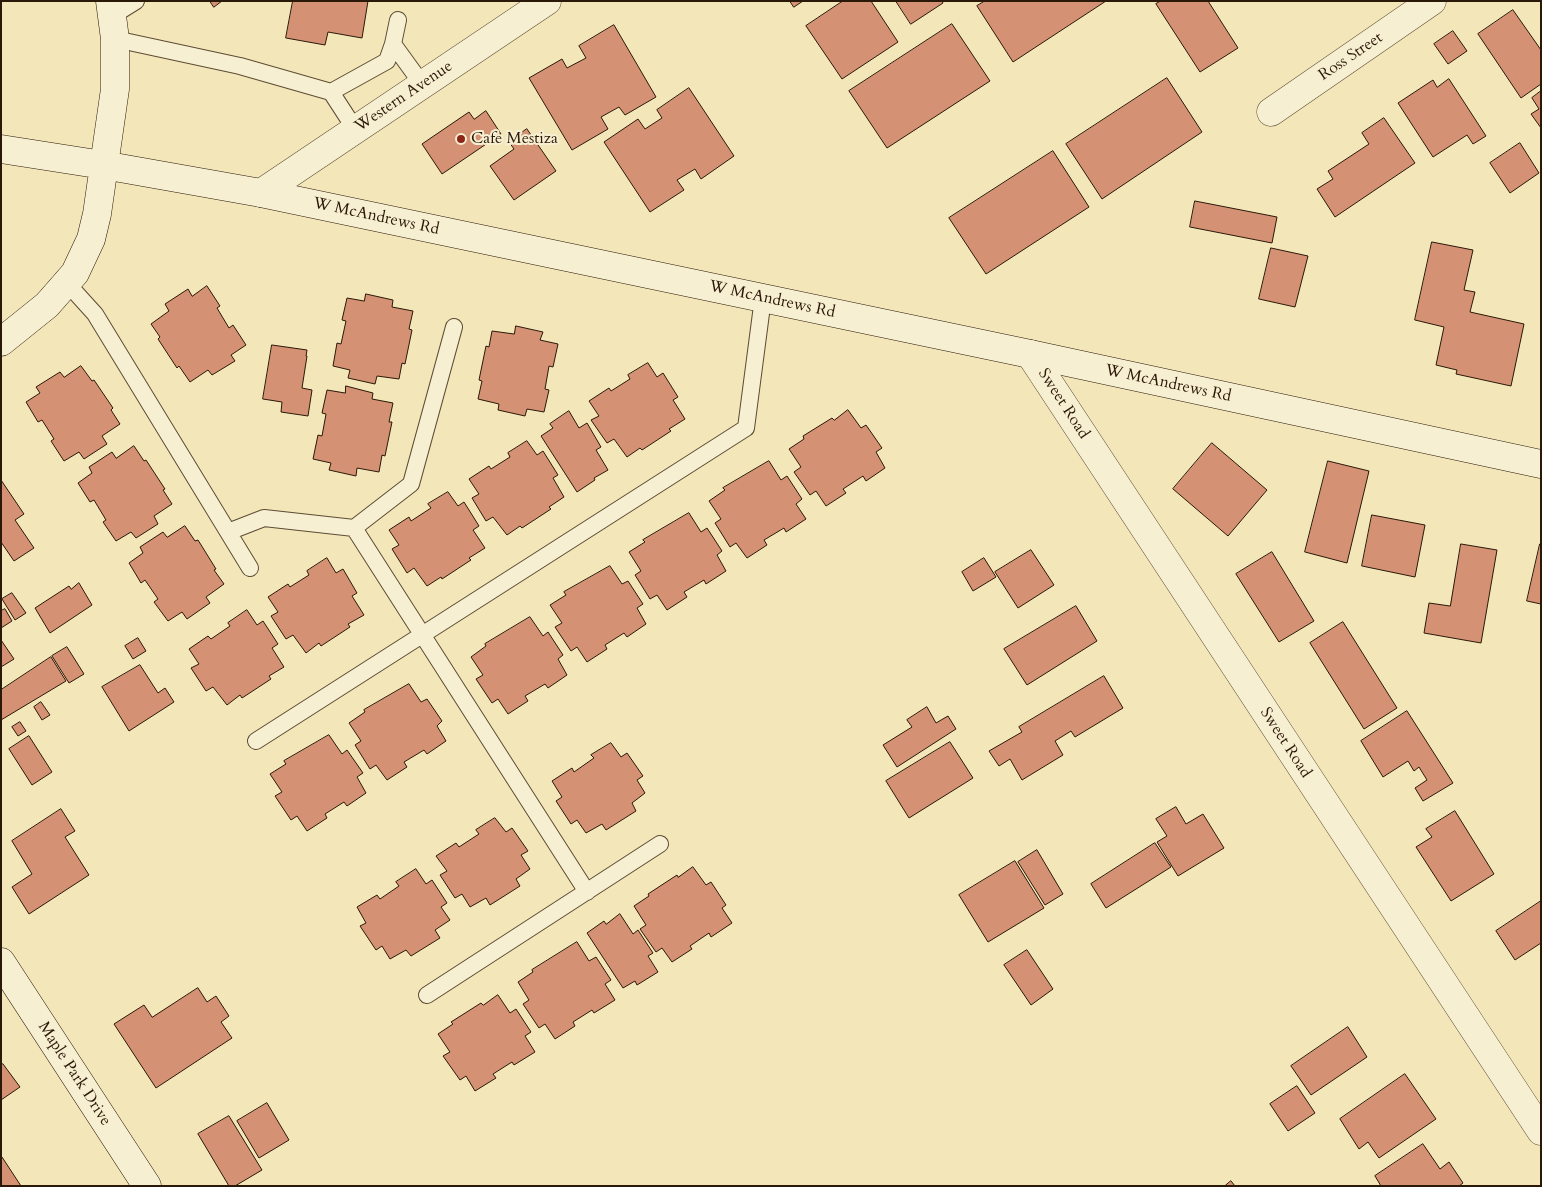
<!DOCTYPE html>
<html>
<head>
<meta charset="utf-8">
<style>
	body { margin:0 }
	#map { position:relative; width:1542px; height:1187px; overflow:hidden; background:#f3e6b8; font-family:Cardo,serif }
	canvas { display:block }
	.frame { position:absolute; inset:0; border:2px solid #2a1808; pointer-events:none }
</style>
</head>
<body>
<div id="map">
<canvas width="1542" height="1187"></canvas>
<div class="frame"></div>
</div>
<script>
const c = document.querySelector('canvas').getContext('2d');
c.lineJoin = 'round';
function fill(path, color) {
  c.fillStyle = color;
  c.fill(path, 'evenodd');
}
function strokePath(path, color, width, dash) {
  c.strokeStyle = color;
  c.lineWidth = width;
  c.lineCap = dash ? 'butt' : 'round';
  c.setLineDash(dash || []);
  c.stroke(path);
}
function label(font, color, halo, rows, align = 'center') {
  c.font = font + ' Cardo,serif';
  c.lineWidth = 4;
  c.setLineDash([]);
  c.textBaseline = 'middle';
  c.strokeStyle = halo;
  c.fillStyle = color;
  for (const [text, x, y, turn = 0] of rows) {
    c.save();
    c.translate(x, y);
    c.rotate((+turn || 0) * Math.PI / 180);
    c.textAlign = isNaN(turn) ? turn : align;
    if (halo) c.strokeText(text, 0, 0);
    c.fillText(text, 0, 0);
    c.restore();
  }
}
const building = new Path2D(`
	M210 1H222L214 7Z
	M293 1H368L362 38 328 32 325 45 286 38Z
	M790 1H803L794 7Z
	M843 1H871L898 42 842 79 806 26Z
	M896 1H942L943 3 911 24Z
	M985 1H1106L1013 62 977 6Z
	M1161 1H1208L1238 48 1200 72 1156 4Z
	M1513 10 1541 50V84L1521 98 1478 34Z
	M952 24 990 81 887 148 849 91Z
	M614 25 656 97 625 115 619 107 601 117 608 129 572 150 529 78 562 59 567 68 586 58 579 46Z
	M1453 31 1467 51 1448 64 1434 44Z
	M1167 78 1202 132 1102 199 1066 144Z
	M1449 79 1486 136 1473 144 1467 135 1433 157 1398 103 1433 80 1437 87Z
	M689 88 734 156 701 179 695 169 677 180 684 190 650 212 604 142 638 119 645 129 662 118 657 110Z
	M1541 91V128L1531 114 1539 109 1532 98Z
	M486 111 501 134 442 174 422 144 469 112 474 119Z
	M1384 118 1415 163 1335 217 1317 189 1333 179 1328 171 1369 144 1362 133Z
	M527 129 556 171 514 200 490 166 514 149 509 142Z
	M1520 143 1539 173 1510 193 1490 163Z
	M1053 151 1089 207 986 274 949 218Z
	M1195 201 1277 217 1272 243 1190 227Z
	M1432 242 1473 250 1464 290 1475 292 1470 312 1524 324 1511 386 1456 374 1457 370 1436 365 1444 327 1415 320Z
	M1271 248 1308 256 1295 307 1259 299Z
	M207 286 220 306 217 308 229 328 233 325 246 345 231 355 235 361 212 375 208 370 190 382 179 366 177 368 158 339 160 337 151 324 169 311 165 304 188 289 192 296Z
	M366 294 393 300 392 307 413 311 409 329 412 330 405 364 402 363 399 379 377 376 375 384 348 378 350 370 333 366 337 343 341 344 346 321 342 320 347 298 364 301Z
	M516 326 543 332 540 340 558 344 553 367 549 366 545 389 549 390 544 412 527 409 525 416 498 410 499 404 478 399 482 381 479 380 486 346 489 347 492 331 514 334Z
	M272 345 307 350 306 356H307L302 388 312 390 308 416 281 412 282 402 263 399Z
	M648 363 657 377 663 373 678 397 673 400 685 419 669 429 671 431 642 450 640 448 627 457 614 439 607 443 591 420 599 416 589 401 609 388 611 391 630 379 628 375Z
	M81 366 92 381 94 380 113 408 111 410 120 424 102 436 107 444 84 459 79 452 64 461 51 441 54 439 42 420 38 422 26 402 40 393 36 387 60 372 64 377Z
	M346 386 373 393 372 399 393 403 389 422H392L385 456 382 455 379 472 357 468 356 476 329 470 331 463 313 459 318 435 322 436 326 414 322 413 327 390 345 393Z
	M848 410 861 428 866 425 882 448 876 452 885 468 866 481 863 476 843 489 846 493 826 506 816 491 810 495 794 472 801 467 789 449 804 439 803 436 832 418 834 420Z
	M569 411 579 428 587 423 601 447 596 450 608 470 594 478 595 480 577 492 541 436 553 428 550 424Z
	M527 441 537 455 543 451 558 475 553 478 564 497 549 507 551 509 522 528 520 526 507 535 493 517 486 521 472 498 479 494 469 479 489 466 491 469 510 457 508 453Z
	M1212 443 1267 490 1228 536 1173 489Z
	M134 446 144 461 146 460 165 489 163 490 172 504 154 516 158 524 136 538 131 532 116 541 103 522 106 520 94 500 90 502 78 483 92 473 89 467 112 452 116 458Z
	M769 461 781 480 787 476 802 499 796 504 806 519 786 532 784 528 764 540 767 545 747 558 736 543 730 547 715 523 721 519 709 501 725 490 723 488Z
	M1328 461 1369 471 1347 563 1305 552Z
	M1 480 24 514 15 520 34 548 14 561 1 542Z
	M448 492 458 506 464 502 479 526 473 530 485 548 469 558 471 560 442 579 441 577 427 586 414 568 407 573 392 549 399 545 389 530 409 517 411 521 431 508 428 504Z
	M689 513 701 532 707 528 722 551 717 555 726 571 706 584 704 580 684 592 687 597 667 610 657 595 650 599 635 575 641 571 629 552 645 542 643 540Z
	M1372 515 1425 525 1415 577 1362 566Z
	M185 526 195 541 198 540 216 569 214 570 224 584 206 597 210 603 187 619 182 612 168 621 154 602 158 599 145 580 141 583 129 563 143 553 140 547 163 532 167 537Z
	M1461 544 1497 550 1481 643 1424 633 1429 603 1450 606Z
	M1540 544H1541V604L1527 601Z
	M1031 550 1054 585 1018 608 995 572Z
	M1272 552 1314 621 1279 642 1236 574Z
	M327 558 336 573 343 569 357 593 352 596 364 615 348 624 350 627 321 646 319 643 306 653 293 635 286 639 271 616 278 612 268 597 288 584 290 587 309 575 307 571Z
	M984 558 996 577 973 591 962 572Z
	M610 566 622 584 628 581 643 604 637 608 646 624 627 637 624 633 605 645 607 649 587 662 577 647 571 651 555 627 562 623 550 605 566 595 564 592Z
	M79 583 92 605 50 633 35 608 69 586 71 589Z
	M12 593 26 613 15 620 2 599Z
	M1076 606 1097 641 1027 685 1004 649Z
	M5 609 12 621 1 628V611Z
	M247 610 257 625 263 621 278 644 272 648 284 667 269 676 271 679 242 698 240 695 227 705 213 687 206 691 191 668 199 664 189 649 208 636 211 639 230 626 228 623Z
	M530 617 543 636 548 632 563 655 558 659 567 675 548 688 545 684 525 696 528 701 508 714 498 699 492 703 476 679 483 675 471 657 486 646 485 644Z
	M1343 622 1397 708 1364 729 1310 643Z
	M138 638 146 651 133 659 125 646Z
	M1 640 14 659 1 667Z
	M67 647 84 674 69 683 52 656Z
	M51 657 66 681 1 720V690Z
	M140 665 158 693 165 688 174 702 129 731 102 687Z
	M1104 676 1123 708 1075 737 1071 731 1055 741 1063 755 1022 780 1010 759 999 766 989 751 1022 732 1019 727Z
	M409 684 421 702 427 699 442 721 437 726 446 741 427 754 424 750 404 762 407 767 387 780 376 765 370 769 355 745 361 741 349 723 365 712 364 710Z
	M41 702 50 715 42 720 34 707Z
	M927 707 936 723 948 716 956 729 897 767 883 745 912 727 907 720Z
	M1407 711 1453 783 1423 801 1415 788 1427 780 1419 767 1414 771 1408 761 1383 777 1361 741Z
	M20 722 26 731 18 736 12 727Z
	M329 735 342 754 347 750 363 773 357 777 366 793 347 806 344 802 325 814 327 818 307 831 297 816 291 820 275 796 282 792 270 774 286 764 284 761Z
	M29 736 52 772 32 785 9 749Z
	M950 742 973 778 909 818 886 781Z
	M611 743 621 757 627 753 643 776 637 780 645 793 632 803 636 811 606 830 602 824 586 833 577 820 571 824 556 801 562 797 552 781 572 768 574 772 594 758 591 755Z
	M1176 807 1186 824 1203 814 1224 848 1178 876 1157 842 1167 836 1156 819Z
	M61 809 75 831 65 837 89 875 29 914 12 887 32 874 12 841Z
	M1455 811 1494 874 1451 901 1416 847 1432 837 1426 829Z
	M495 818 506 832 512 828 528 851 521 855 530 869 516 879 520 886 490 905 486 898 470 907 462 894 455 898 440 875 447 871 436 856 456 843 459 847 479 834 476 830Z
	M1155 843 1171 867 1106 908 1091 884Z
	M1037 850 1063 894 1045 905 1018 862Z
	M1015 861 1044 908 988 942 959 895Z
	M693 867 706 885 711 882 726 905 722 908 732 923 711 937 709 933 690 946 692 949 672 962 662 948 656 952 640 929 646 925 634 906 649 896 648 894 677 875 678 877Z
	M416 869 426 884 432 880 447 903 441 907 450 920 435 930 440 938 411 956 406 950 390 959 382 946 376 950 360 926 366 923 357 907 377 895 380 899 399 886 396 882Z
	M1541 901V943L1515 960 1496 931Z
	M620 914 633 934 638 930 653 953 648 956 658 972 637 985 635 981 623 988 587 933 604 921 606 924Z
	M577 942 589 961 596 957 611 980 605 984 615 1000 594 1013 592 1010 573 1022 575 1026 555 1039 545 1024 539 1028 523 1004 529 1000 518 982 533 972 532 970Z
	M1027 950 1053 989 1031 1005 1004 965Z
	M198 988 207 1002 216 996 229 1016 221 1022 232 1038 156 1088 114 1024 144 1005 152 1017Z
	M498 995 510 1013 516 1009 531 1032 525 1036 535 1052 514 1065 512 1062 493 1074 496 1078 475 1091 466 1076 460 1080 443 1056 450 1052 438 1034 453 1024 451 1022 481 1003 483 1005Z
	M1348 1027 1367 1057 1311 1095 1291 1066Z
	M3 1064 20 1087 1 1100V1065Z
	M1405 1074 1436 1119 1379 1158 1368 1142 1359 1149 1340 1119Z
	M1297 1086 1315 1113 1288 1131 1270 1104Z
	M267 1103 289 1140 259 1158 237 1121Z
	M229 1116 262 1170 235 1186H229L198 1134Z
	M1423 1144 1440 1169 1449 1162 1463 1183 1459 1186H1381L1375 1176Z
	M1 1156 2 1157 21 1186H1Z
	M1231 1181 1235 1186H1225Z`);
fill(building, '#d49173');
strokePath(building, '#2a1808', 1);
const lane = new Path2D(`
	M112 16 136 1
	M115 39 240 66 331 92 387 61 393 44 398 20
	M393 44 422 84
	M331 92 355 129
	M66 282 95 314 250 568
	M354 528 411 484 454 327
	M228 532 264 518 354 528 587 892
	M256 741 746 428 763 298
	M427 995 660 844`);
const street = new Path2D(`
	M1271 112 1432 1
	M261 193 547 1
	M1030 354 1541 1131`);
const secondary = new Path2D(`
	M1 149 103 165 261 193 1030 354 1541 464
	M1 342 47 305 75 273 91 239 97 214 115 89V39L110 1
	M1 962 147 1186`);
strokePath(lane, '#5c4c34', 18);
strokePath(street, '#5c4c34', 29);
strokePath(secondary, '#2a1808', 29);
strokePath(lane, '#f7efd1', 16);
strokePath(street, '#f7efd1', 28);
strokePath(secondary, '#f7efd1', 28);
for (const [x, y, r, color] of [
	[461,139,5,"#8f2418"]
]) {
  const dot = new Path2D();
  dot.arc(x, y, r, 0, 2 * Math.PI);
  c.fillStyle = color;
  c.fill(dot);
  strokePath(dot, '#f7efd1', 2);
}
label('16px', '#2a1808', '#f7efd1', [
	["Ross Street",1351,57,-34],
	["Western Avenue",404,97,-34],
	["W McAndrews Rd",376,217,12],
	["W McAndrews Rd",772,300,12],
	["W McAndrews Rd",1168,384,12],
	["Sweet Road",1063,404,57],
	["Sweet Road",1285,743,57],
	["Maple Park Drive",74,1074,57]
]);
label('16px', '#2a1808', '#f7efd1', [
	["Cafe Mestiza",471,139]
], 'left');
</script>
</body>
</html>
